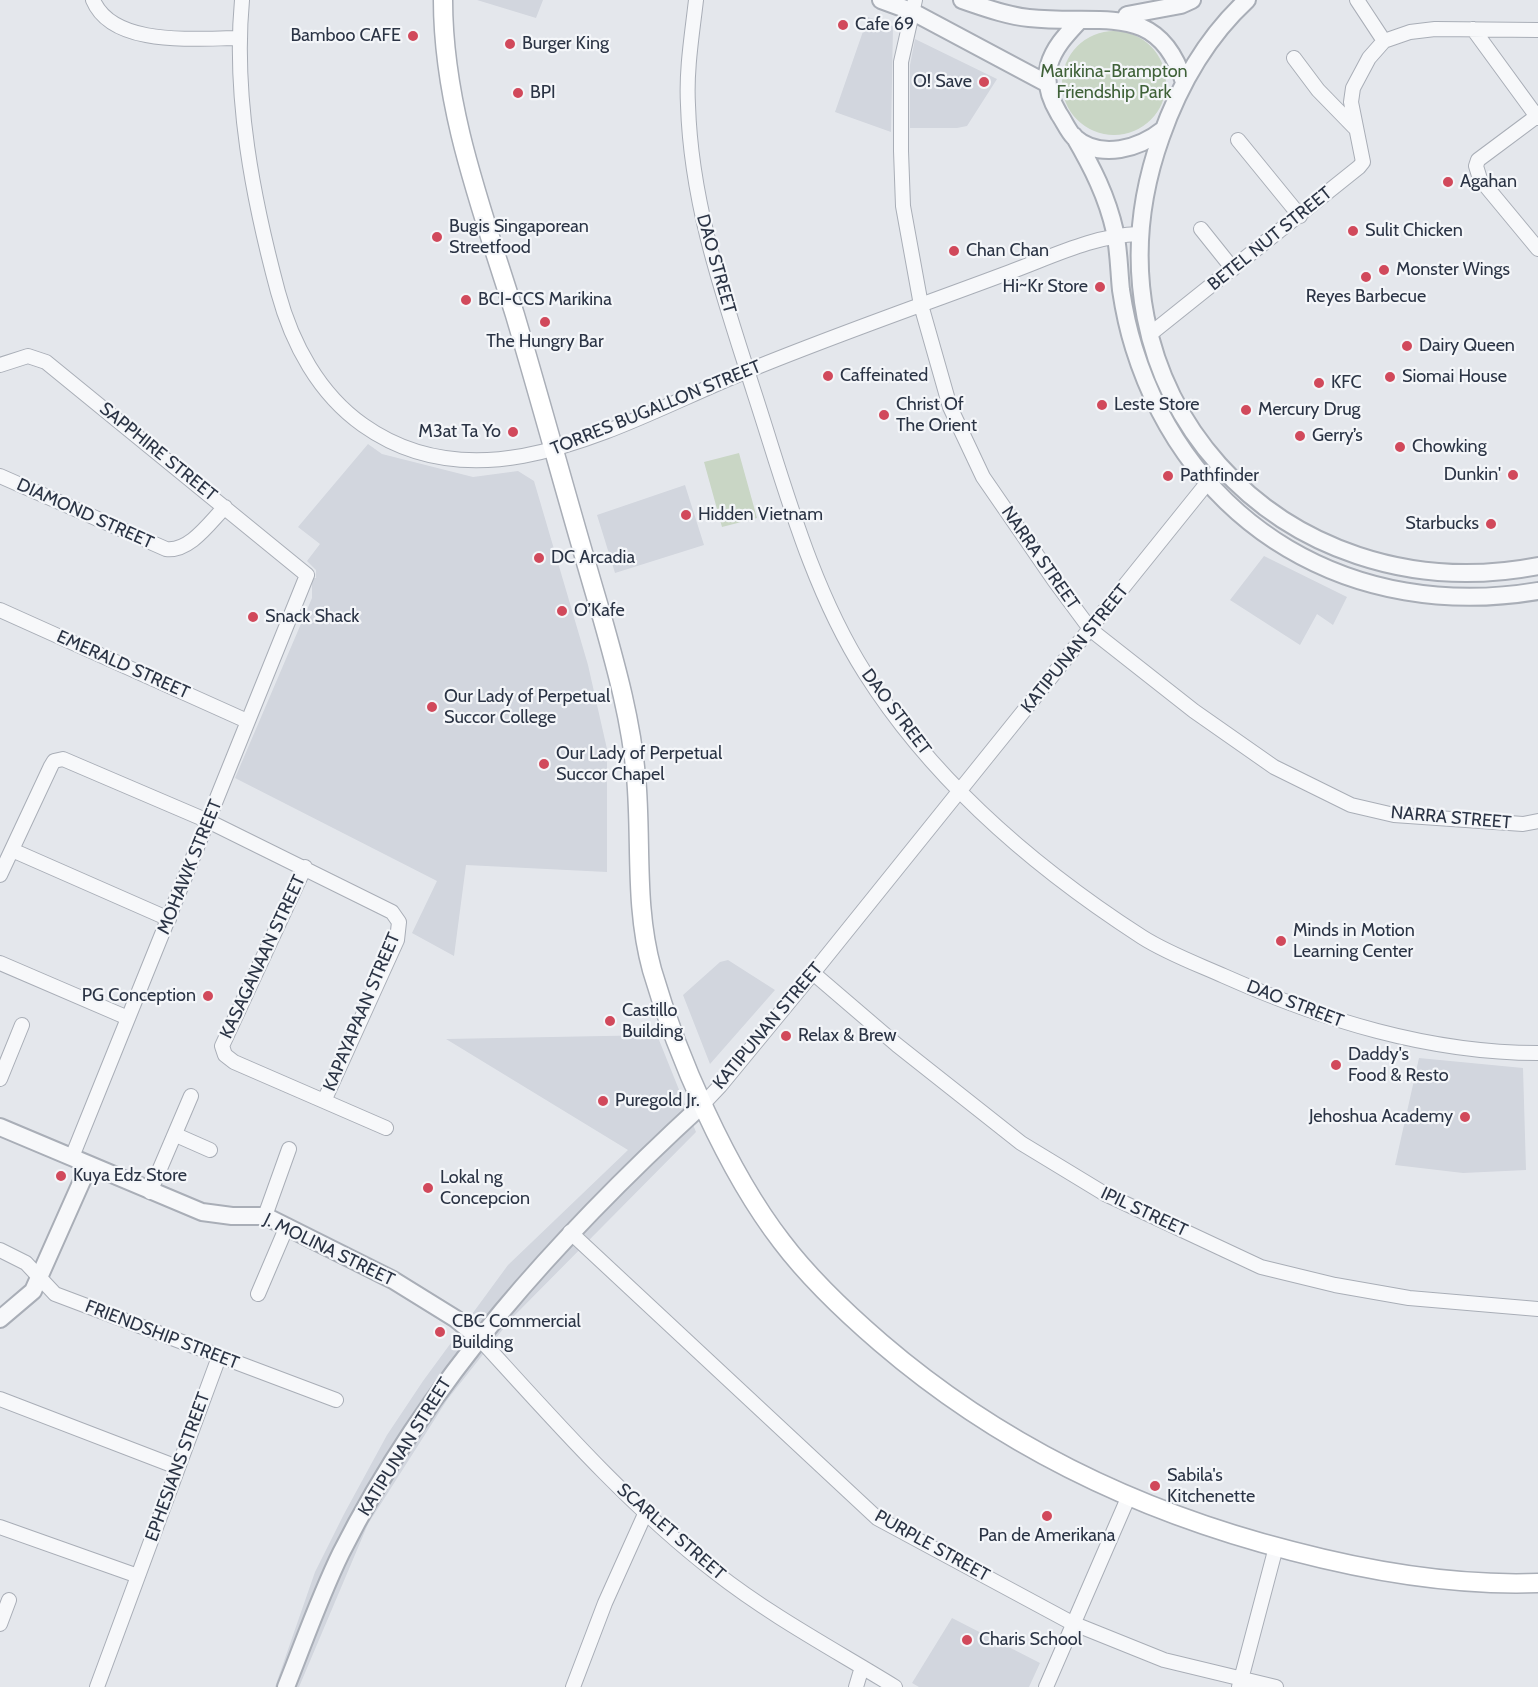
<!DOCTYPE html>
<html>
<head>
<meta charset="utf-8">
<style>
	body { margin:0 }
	canvas { display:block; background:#e4e7ec }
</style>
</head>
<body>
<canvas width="1538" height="1687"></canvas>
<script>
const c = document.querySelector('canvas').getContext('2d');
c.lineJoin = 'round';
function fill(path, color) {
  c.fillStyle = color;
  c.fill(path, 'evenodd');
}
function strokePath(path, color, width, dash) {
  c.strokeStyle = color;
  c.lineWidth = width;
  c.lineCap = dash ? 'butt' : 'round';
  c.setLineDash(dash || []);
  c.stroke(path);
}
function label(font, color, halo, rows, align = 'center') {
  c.font = font + ' Cabin,sans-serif';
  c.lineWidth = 4.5;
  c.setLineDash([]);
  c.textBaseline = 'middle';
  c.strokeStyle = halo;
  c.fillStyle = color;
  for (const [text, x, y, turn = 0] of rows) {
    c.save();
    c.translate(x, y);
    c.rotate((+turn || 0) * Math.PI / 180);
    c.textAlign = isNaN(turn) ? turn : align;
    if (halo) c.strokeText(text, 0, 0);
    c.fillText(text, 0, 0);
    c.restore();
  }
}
fill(new Path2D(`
	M477 0H543L536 18Z
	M868 17 893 26 891 132 835 112Z
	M915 39 997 79 967 126 957 128H910V65Z
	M368 444 382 454 473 477 518 471 534 481 588 665 607 749V872L466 865 454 956 412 933 437 881 235 778 312 598V578H316V570L307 561 320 544 298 527Z
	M685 485 704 545 615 573 597 515Z
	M1264 556 1347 597 1333 625 1317 614 1300 645 1230 600Z
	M728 960 775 990 710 1064 683 995 720 962Z
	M657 1035 696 1132 511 1319 447 1400 368 1524 299 1687H275L315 1572 344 1514 387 1435 423 1381 508 1265 628 1150 446 1039Z
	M1419 1058 1523 1068 1526 1170 1463 1173 1395 1165Z
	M952 1618 1040 1663 1029 1687H919L912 1683Z`), '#d2d6de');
fill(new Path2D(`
	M1062 83a52 52 0 1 1 104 0a52 52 0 1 1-104 0Z
	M739 453 757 518 722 527 704 462Z`), '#c9d6c5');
const minor = new Path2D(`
	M93 0C113 48 198 38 239 38
	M242 0C233 97 253 199 278 292 292 344 319 394 363 425 484 511 628 419 745 372 832 336 922 305 1010 272 1051 257 1095 235 1139 234
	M696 0C692 35 686 70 688 105 691 205 724 298 754 392 785 487 811 588 865 673 934 782 1035 868 1142 937 1167 953 1197 964 1224 976 1323 1020 1429 1053 1538 1053
	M915 0 901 62V151L903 206 921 305 950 407 983 477 1054 580 1091 630 1194 711 1274 767 1351 805 1394 815 1523 824 1538 821
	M1357 0 1384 41
	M1473 29 1538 118
	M1294 58 1318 90 1356 129
	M1537 116 1478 160 1476 166 1480 179 1538 249
	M1238 140 1300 216
	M1201 229 1233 269
	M1149 335 1359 167 1363 162 1351 102 1353 88 1369 58 1384 41 1410 32 1435 29 1538 30
	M0 365 28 356 46 362 307 575 72 1157
	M0 476 166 549C190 552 210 522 225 507
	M0 610 247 721
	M12 850 169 919
	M305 867 222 1046 225 1055 234 1062 386 1128
	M0 875 51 766 54 761 63 759 208 821 392 912 399 922 397 940 324 1101
	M0 963 128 1018
	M813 973 897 1045 1021 1143 1105 1194 1261 1267 1335 1285 1409 1298 1538 1309
	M0 1079 22 1025
	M703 1104 720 1086 813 973 1220 467
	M176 1135 210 1150
	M150 1192 191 1096
	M265 1216 289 1149
	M570 1232 877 1518 1072 1623 1164 1660 1276 1687
	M0 1250 26 1263 55 1294 336 1400
	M258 1294 287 1226
	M479 1338C553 1419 627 1504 715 1572 771 1616 835 1650 895 1687
	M0 1399 177 1467
	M0 1527 138 1576
	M0 1624 9 1600
	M97 1687 219 1357
	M573 1687 605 1603 645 1514
	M856 1687 862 1667
	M1046 1687 1128 1498
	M1239 1687 1276 1547`);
const tertiary = new Path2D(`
	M881 0 911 11 1046 83
	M962 0C983 7 1007 16 1029 18 1102 26 1158 0 1184 82
	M1247 0C1207 37 1179 86 1161 137 1071 389 1280 616 1538 566
	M1127 15 1181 5 1192 0
	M1080 20C1067 34 1054 47 1049 65 1044 83 1050 99 1059 114 1064 121 1068 131 1074 137 1101 161 1140 148 1164 129
	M1074 136C1092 167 1107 196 1115 232 1119 251 1119 271 1121 290 1124 310 1128 329 1134 348 1190 528 1354 622 1538 591
	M0 1127 202 1212 232 1216H265L393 1280 456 1319 479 1338
	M0 1319 33 1291 89 1165
	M286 1687C304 1642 320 1596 341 1553 429 1378 560 1235 703 1104`);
const secondary = new Path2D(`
	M443 0C443 109 483 212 515 315 545 416 572 517 602 617 617 670 631 721 636 776 642 841 634 905 652 970 677 1056 727 1171 782 1242 810 1279 845 1312 881 1343 1001 1446 1139 1512 1292 1551 1372 1572 1455 1586 1538 1583`);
strokePath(minor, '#a9aeb7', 16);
strokePath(tertiary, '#a9aeb7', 20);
strokePath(secondary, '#a9aeb7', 21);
strokePath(minor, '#f7f8fa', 14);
strokePath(tertiary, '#f7f8fa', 16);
strokePath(secondary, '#fff', 18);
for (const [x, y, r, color] of [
	[843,25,6,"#d1495b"],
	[413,36,6,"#d1495b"],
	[510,44,6,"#d1495b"],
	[984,82,6,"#d1495b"],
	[518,93,6,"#d1495b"],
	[1448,182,6,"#d1495b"],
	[1353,231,6,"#d1495b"],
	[437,237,6,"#d1495b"],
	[954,251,6,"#d1495b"],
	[1384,270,6,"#d1495b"],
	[1366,277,6,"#d1495b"],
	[1100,287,6,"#d1495b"],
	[466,300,6,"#d1495b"],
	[545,322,6,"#d1495b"],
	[1407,346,6,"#d1495b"],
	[828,376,6,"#d1495b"],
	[1390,377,6,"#d1495b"],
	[1319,383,6,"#d1495b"],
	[1102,405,6,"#d1495b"],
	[1246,410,6,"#d1495b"],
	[884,415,6,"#d1495b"],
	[513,432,6,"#d1495b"],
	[1300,436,6,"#d1495b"],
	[1400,447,6,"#d1495b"],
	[1513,475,6,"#d1495b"],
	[1168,476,6,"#d1495b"],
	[686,515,6,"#d1495b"],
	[1491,524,6,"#d1495b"],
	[539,558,6,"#d1495b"],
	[562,611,6,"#d1495b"],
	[253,617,6,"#d1495b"],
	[432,707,6,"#d1495b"],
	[544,764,6,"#d1495b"],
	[1281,941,6,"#d1495b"],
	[208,996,6,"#d1495b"],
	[610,1021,6,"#d1495b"],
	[786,1036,6,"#d1495b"],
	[1336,1065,6,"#d1495b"],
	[603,1101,6,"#d1495b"],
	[1465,1117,6,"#d1495b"],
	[61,1176,6,"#d1495b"],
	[428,1188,6,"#d1495b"],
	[440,1332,6,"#d1495b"],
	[1155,1486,6,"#d1495b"],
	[1047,1516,6,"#d1495b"],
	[967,1640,6,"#d1495b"]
]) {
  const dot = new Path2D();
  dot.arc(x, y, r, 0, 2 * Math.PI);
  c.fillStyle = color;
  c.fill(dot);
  strokePath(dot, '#f4f6f9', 2);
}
label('18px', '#2b3445', '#f4f6f9', [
	["Cafe 69",855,25],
	["Bamboo CAFE",401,36,"right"],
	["Burger King",522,44],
	["O! Save",972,82,"right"],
	["BPI",530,93],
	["Agahan",1460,182],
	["Bugis Singaporean",449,227],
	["Streetfood",449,248],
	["Sulit Chicken",1365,231],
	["Chan Chan",966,251],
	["Monster Wings",1396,270],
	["Hi~Kr Store",1088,287,"right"],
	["Reyes Barbecue",1366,297,"center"],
	["BCI-CCS Marikina",478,300],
	["The Hungry Bar",545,342,"center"],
	["Dairy Queen",1419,346],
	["Caffeinated",840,376],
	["Siomai House",1402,377],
	["KFC",1331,383],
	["Christ Of",896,405],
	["The Orient",896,426],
	["Leste Store",1114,405],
	["Mercury Drug",1258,410],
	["M3at Ta Yo",501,432,"right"],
	["Gerry’s",1312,436],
	["Chowking",1412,447],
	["Dunkin'",1501,475,"right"],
	["Pathfinder",1180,476],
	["Hidden Vietnam",698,515],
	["Starbucks",1479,524,"right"],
	["DC Arcadia",551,558],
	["O’Kafe",574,611],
	["Snack Shack",265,617],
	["Our Lady of Perpetual",444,697],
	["Succor College",444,718],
	["Our Lady of Perpetual",556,754],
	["Succor Chapel",556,775],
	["Minds in Motion",1293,931],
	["Learning Center",1293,952],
	["PG Conception",196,996,"right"],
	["Castillo",622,1011],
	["Building",622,1032],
	["Relax & Brew",798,1036],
	["Daddy's",1348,1055],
	["Food & Resto",1348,1076],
	["Puregold Jr.",615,1101],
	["Jehoshua Academy",1453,1117,"right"],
	["Kuya Edz Store",73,1176],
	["Lokal ng",440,1178],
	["Concepcion",440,1199],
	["CBC Commercial",452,1322],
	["Building",452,1343],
	["Sabila's",1167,1476],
	["Kitchenette",1167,1497],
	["Pan de Amerikana",1047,1536,"center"],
	["Charis School",979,1640]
], 'left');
label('18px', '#3f6138', '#f4f6f9', [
	["Marikina-Brampton",1114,72],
	["Friendship Park",1114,93]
]);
label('18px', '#2b3445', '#f4f6f9', [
	["BETEL NUT STREET",1270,239,-39],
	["DAO STREET",716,264,74],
	["TORRES BUGALLON STREET",656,408,-22],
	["SAPPHIRE STREET",158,452,39],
	["DIAMOND STREET",85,514,24],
	["NARRA STREET",1040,558,55],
	["KATIPUNAN STREET",1075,649,-51],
	["EMERALD STREET",123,665,24],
	["DAO STREET",896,712,53],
	["NARRA STREET",1451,818,5],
	["MOHAWK STREET",190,867,-68],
	["KASAGANAAN STREET",263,957,-65],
	["DAO STREET",1295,1004,21],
	["KAPAYAPAAN STREET",362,1012,-67],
	["KATIPUNAN STREET",768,1026,-50],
	["IPIL STREET",1144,1212,25],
	["J. MOLINA STREET",329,1250,26],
	["FRIENDSHIP STREET",162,1335,21],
	["KATIPUNAN STREET",405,1447,-58],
	["EPHESIANS STREET",178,1467,-70],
	["SCARLET STREET",671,1532,41],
	["PURPLE STREET",932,1546,29]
]);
</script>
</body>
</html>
